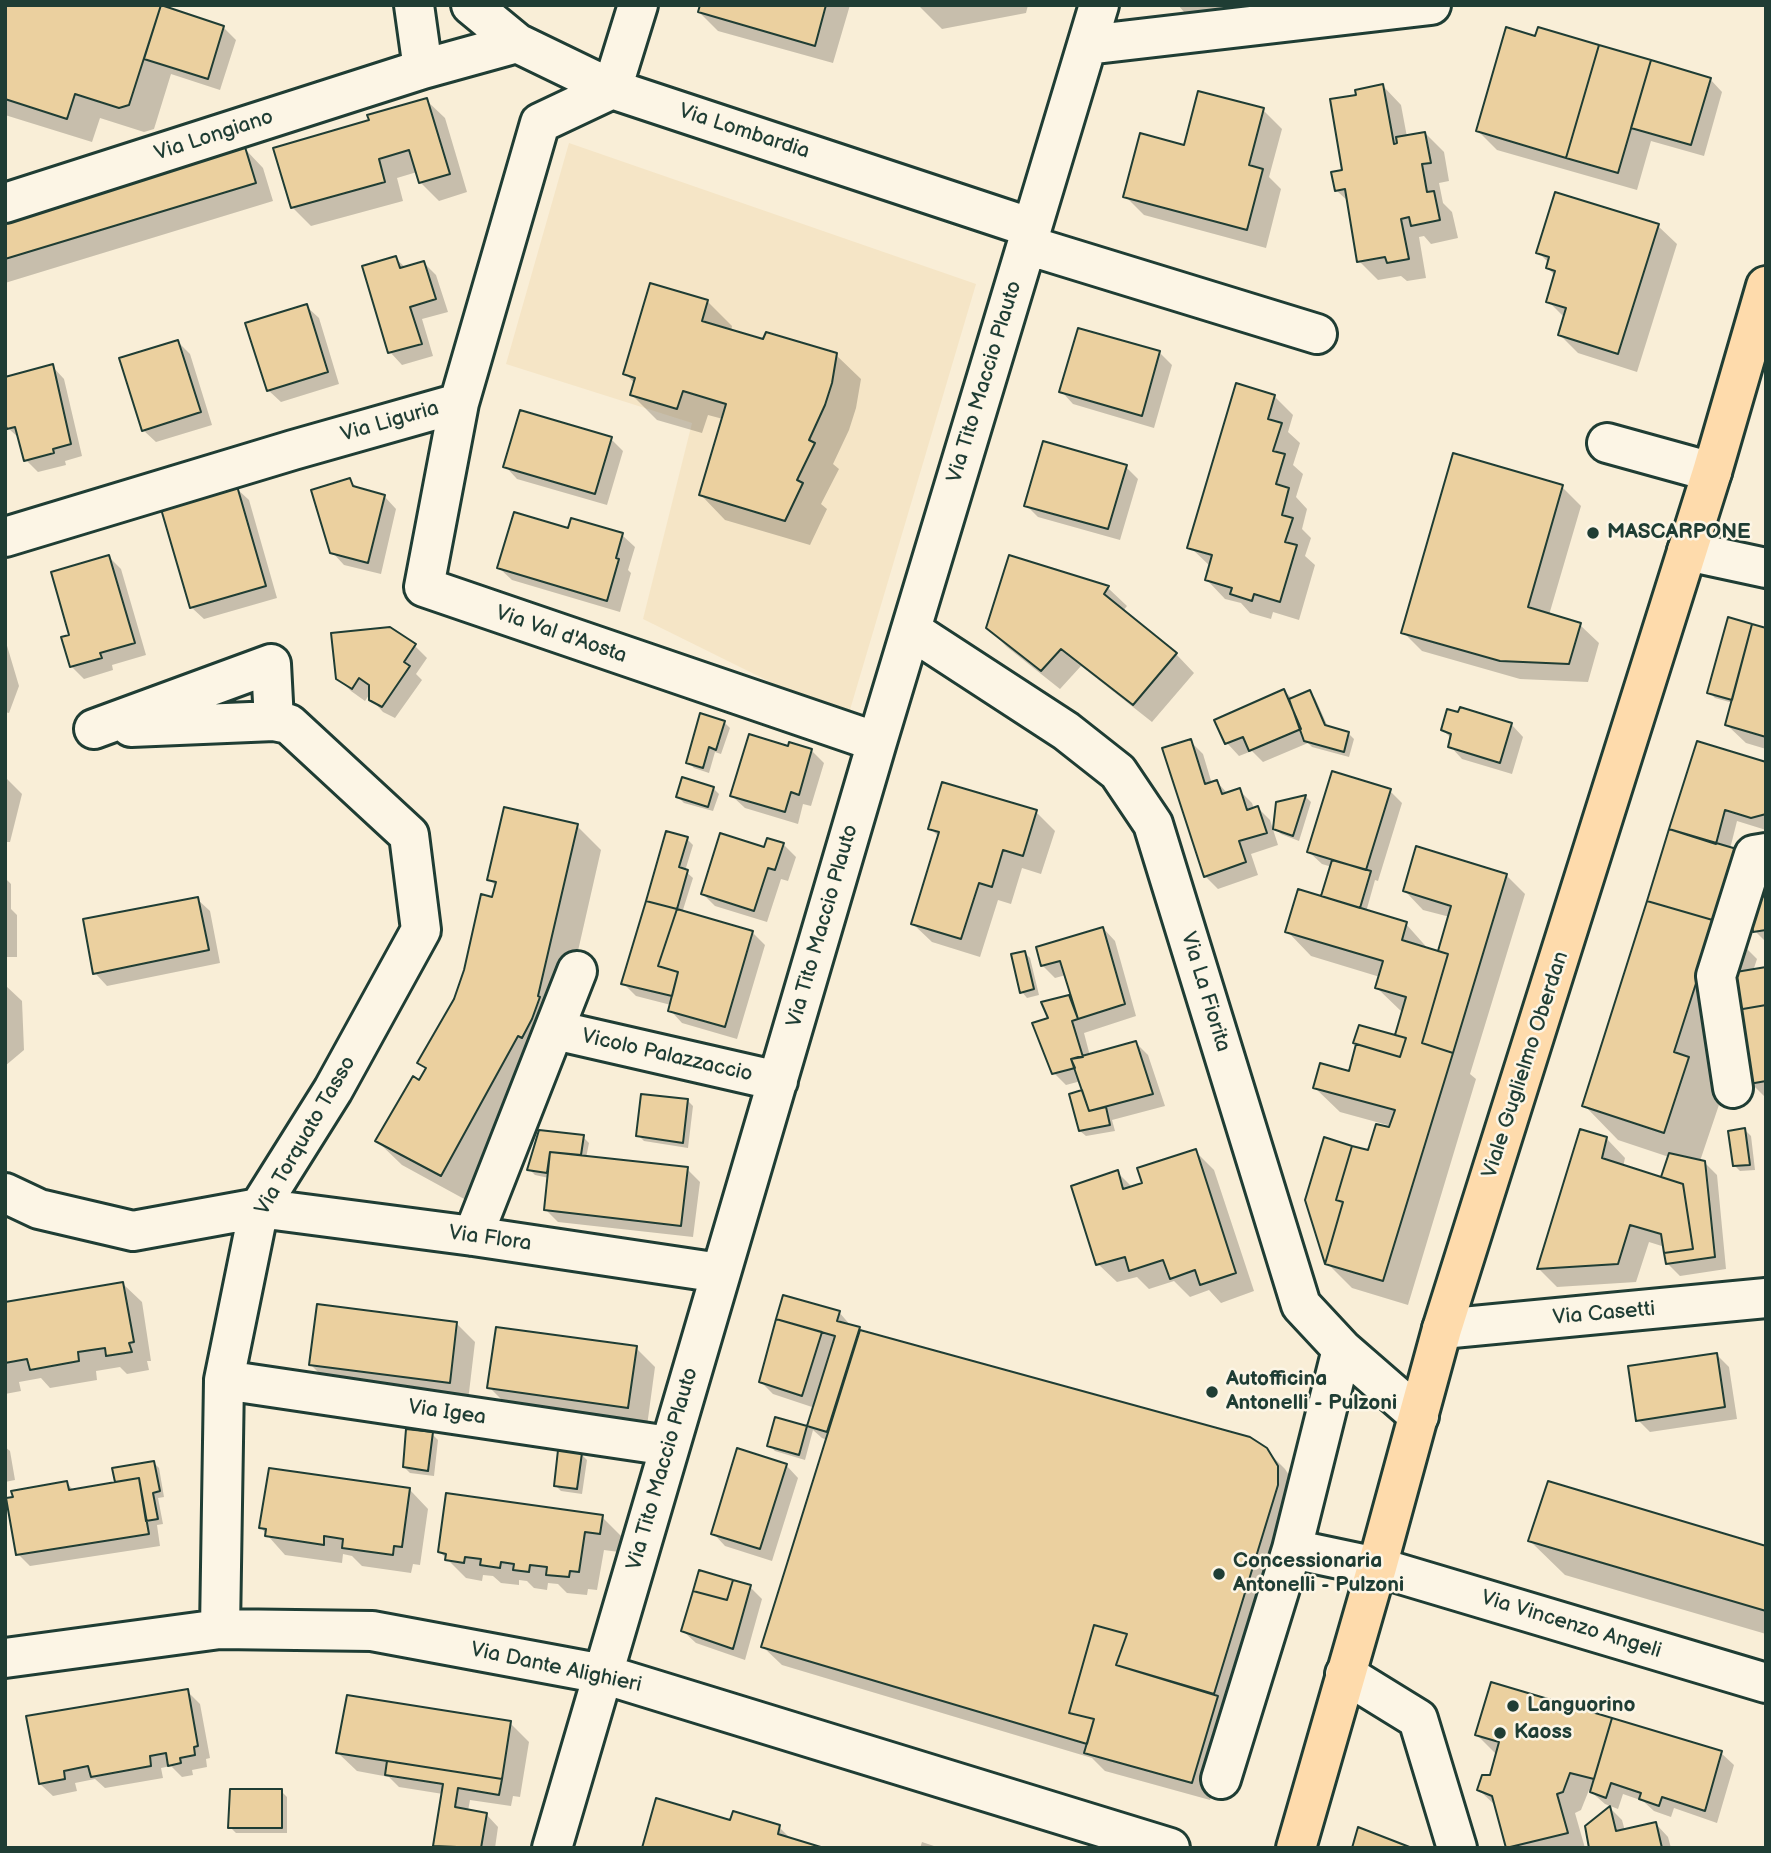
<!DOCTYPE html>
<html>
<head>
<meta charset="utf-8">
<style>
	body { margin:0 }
	#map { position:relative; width:1771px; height:1853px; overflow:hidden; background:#f9eed7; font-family:"Balsamiq Sans",sans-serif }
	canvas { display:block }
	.frame { position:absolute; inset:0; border:7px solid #1f3d34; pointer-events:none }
</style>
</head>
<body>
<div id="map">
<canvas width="1771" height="1853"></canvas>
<div class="frame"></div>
</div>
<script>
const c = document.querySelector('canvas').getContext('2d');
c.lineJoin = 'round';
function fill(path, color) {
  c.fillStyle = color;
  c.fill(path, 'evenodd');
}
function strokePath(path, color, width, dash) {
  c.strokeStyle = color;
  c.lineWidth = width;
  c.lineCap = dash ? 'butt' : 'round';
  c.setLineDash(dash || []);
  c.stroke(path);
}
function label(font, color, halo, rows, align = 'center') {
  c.font = font + ' "Balsamiq Sans",sans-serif';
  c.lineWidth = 5;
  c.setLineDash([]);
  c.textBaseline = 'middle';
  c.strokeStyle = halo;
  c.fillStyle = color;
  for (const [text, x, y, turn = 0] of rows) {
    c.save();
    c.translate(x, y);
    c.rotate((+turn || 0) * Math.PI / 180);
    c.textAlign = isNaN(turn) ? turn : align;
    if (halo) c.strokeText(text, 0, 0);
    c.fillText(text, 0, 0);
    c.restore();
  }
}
fill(new Path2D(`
	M569 143 976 284 847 720 643 619 692 423 506 364Z`), '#f5e5c6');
fill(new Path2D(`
	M5 5H167L172 11 224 28 236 40 220 90 171 74 154 129 144 132 100 118 92 142 5 115Z
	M701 5H850L833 63 718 31 699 12Z
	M918 5H1028L1026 13 942 29Z
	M1178 5H1240L1241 11 1191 20Z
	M1710 79 1722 92 1704 156 1651 141 1637 190 1497 150 1478 131Z
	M1383 86 1401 105 1407 137 1425 133 1444 152 1449 181 1439 183 1443 203 1452 212 1458 238 1431 244 1424 236 1419 237 1426 278 1407 281 1401 276 1378 280 1359 261 1349 202 1337 191 1344 172 1358 96Z
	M426 100 445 118 467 192 439 201 420 182 417 172 397 178 403 201 311 226 292 207 371 121Z
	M1263 110 1282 129 1269 177 1281 189 1266 248 1144 215 1125 196 1185 147Z
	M245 149 263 168 273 201 5 283V222Z
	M1658 226 1677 244 1637 372 1578 353 1560 335 1565 318 1548 301 1555 276 1548 268 1549 263 1538 252Z
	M395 258 406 268 424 263 436 275 448 312 422 319 433 356 402 365 390 352Z
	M707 301 732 326 731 331 764 341 836 355 861 379 856 408 849 430 833 464 839 469 821 504 827 509 810 545 725 520 701 495 723 419 708 415 702 433 657 420 632 395 635 384 625 373Z
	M306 306 319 318 339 384 281 402 268 390Z
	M178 342 190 354 212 425 156 442 143 430Z
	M1159 352 1172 365 1154 428 1073 404 1061 391Z
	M52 366 64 379 82 456 65 461 66 465 38 472 26 460 21 440 8 428Z
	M1237 386 1275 397 1293 415 1288 432 1300 443 1293 465 1303 474 1296 497 1307 509 1302 529 1311 538 1305 556 1315 565 1299 620 1273 612 1271 619 1250 613 1241 603 1225 599 1207 580 1211 567 1190 547Z
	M611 439 623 451 607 505 517 479 505 466Z
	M1126 467 1138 479 1120 540 1038 517 1026 505Z
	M349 480 359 489 384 496 396 509 381 574 344 565 332 552Z
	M1562 487 1581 506 1549 615 1580 625 1599 643 1588 682 1520 679 1422 651 1403 632Z
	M236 488 249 500 277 598 204 619 191 607Z
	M569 530 622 535 635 547 628 570 631 573 620 612 512 580 499 568Z
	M109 557 121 569 146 655 112 665 113 670 84 679 71 666V636Z
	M1108 588 1127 606 1123 611 1176 654 1194 673 1152 722 1081 666 1060 689 1007 647 988 628Z
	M1766 630V749L1746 743 1727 725 1733 703 1715 698 1709 692Z
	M5 639 19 686 9 713 5 712Z
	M415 646 427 658 416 674 422 680 395 718 383 712 371 699V692L365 701 351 691 338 678Z
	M1284 691 1293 699 1309 692 1315 698 1328 727 1348 733 1354 739 1349 757 1312 747 1308 743 1263 762 1252 751 1239 756 1227 743Z
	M724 722 730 728 721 754 715 752 709 773 694 768 688 762Z
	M1511 724 1523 737 1512 774 1462 759 1450 746 1452 739 1443 730Z
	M1190 741 1203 754 1212 784 1217 782 1228 794 1239 790 1252 803 1254 809 1258 808 1270 820 1278 845 1251 854 1258 875 1218 889 1205 876Z
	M1698 743 1766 764V830L1737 821 1730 849 1729 931 1757 959 1753 971 1766 968V1098L1751 1083 1737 1000 1710 1080 1723 1093 1700 1161 1704 1162 1717 1175 1726 1269 1680 1276 1667 1263 1665 1247 1649 1242 1636 1282 1557 1287 1539 1269 1581 1131 1607 1139 1625 1158 1623 1167 1668 1181 1669 1157 1618 1140 1584 1105Z
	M789 748 811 750 824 763 811 806 803 804 798 824 745 808 732 796Z
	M5 777 22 794 10 842H5Z
	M713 788 719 794 713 811 684 803 678 797Z
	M1390 791 1402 803 1378 881 1375 880 1366 912 1406 924 1430 951 1444 955 1450 917 1423 910 1405 891 1506 875 1525 894 1470 1074 1476 1079 1408 1305 1352 1288 1327 1263 1369 1153 1391 1126 1340 1112 1315 1088 1350 1073 1358 1046 1355 1043 1401 1038 1403 1013 1377 988 1380 977 1311 956 1287 931 1327 900 1332 867 1322 864 1309 852Z
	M1306 797 1311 802 1299 841 1281 834 1275 828 1277 804Z
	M1036 812 1055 831 1041 874 1022 868 1011 904 998 900 980 957 932 942 913 924 939 837 930 828Z
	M577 826 601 850 562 1021 466 1200 402 1165 377 1141 426 1070 420 1063 456 1000 493 899 496 886 489 879Z
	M687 839 693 845 685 871 693 878 682 913 752 932 765 945 737 1039 682 1023 670 1010 671 1005 636 996 623 983Z
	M783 844 796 857 788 881 781 879 767 922 715 906 703 894 765 849Z
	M5 878 11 884V909L17 915V957H5Z
	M1766 898V942L1755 931Z
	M197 899 210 911 220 963 107 986 95 973Z
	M1103 928 1115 941 1136 1016 1084 1033 1090 1056 1136 1043 1148 1055 1165 1106 1112 1120 1115 1131 1086 1136 1080 1131 1086 1097 1081 1081 1066 1085 1054 1073 1050 1019 1044 1003 1071 996 1066 975 1055 978 1042 965Z
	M1025 953 1030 958 1039 995 1027 998 1022 992Z
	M5 985 22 1001 24 1050 5 1066Z
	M688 1101 693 1106 688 1148 644 1141 638 1135Z
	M1745 1130 1751 1136 1755 1170 1740 1171 1734 1165Z
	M540 1132 583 1137 589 1143 586 1158 687 1169 700 1182 693 1237 558 1222 546 1210 549 1178 535 1175 529 1169Z
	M1195 1151 1214 1170 1254 1291 1221 1303 1209 1290 1190 1297 1174 1281 1149 1289 1137 1277 1117 1282 1098 1264 1117 1172 1133 1188 1144 1184Z
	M123 1284 142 1302 151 1361H147L149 1370 127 1374 120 1367 96 1371 97 1380 50 1388 41 1378 19 1382 21 1391 5 1394V1303Z
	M839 1312 851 1326 863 1332 1266 1450 1285 1469 1296 1486 1236 1716 1210 1800 1105 1771 1092 1758 782 1665 763 1647 827 1440 822 1438 813 1430 805 1460 775 1451 769 1445 776 1419 809 1428 815 1408 773 1394 761 1382Z
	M456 1323 475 1342 468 1401 330 1384 311 1365Z
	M636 1348 655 1367 647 1426 508 1406 489 1387Z
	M1717 1355 1729 1367 1737 1419 1650 1432 1638 1420Z
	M432 1434 438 1440 434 1476 410 1473 404 1467Z
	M5 1447 10 1451 15 1480 5 1482Z
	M581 1454 587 1460 582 1494 561 1491 555 1485Z
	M153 1462 159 1468 164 1497 158 1498 163 1524 157 1525 160 1546 30 1566 18 1554 15 1498 67 1483 74 1491 118 1483 116 1481Z
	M786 1465 798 1478 772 1561 725 1546 713 1533Z
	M410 1490 428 1509 420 1565 413 1564 411 1573 362 1566 352 1556 343 1554 342 1563 285 1555 261 1528Z
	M602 1517 621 1536 619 1552 604 1550 597 1590 588 1589 587 1595 567 1593 558 1584 548 1583 547 1590 534 1588 527 1581 519 1580V1585L501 1583 493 1576 483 1575 482 1581 466 1578 440 1552Z
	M1530 1541 1766 1548V1634L1565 1575Z
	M750 1587 762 1599 745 1660 696 1643 683 1631Z
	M187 1691 200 1704 210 1758 206 1759 207 1767 192 1770 193 1775 182 1777 171 1766 161 1768 163 1778 105 1788 95 1779 75 1783 77 1791 53 1796 40 1784Z
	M510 1723 529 1742 520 1797 513 1796 511 1806 470 1800 468 1811 486 1814 498 1827 495 1848H438L435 1845 443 1794 399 1787 389 1777 357 1771 338 1753Z
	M1477 1735 1721 1753 1734 1765 1717 1823 1674 1808 1671 1817 1654 1811 1643 1801 1623 1794 1618 1809 1605 1804 1589 1790 1581 1810 1575 1813 1585 1848H1508L1497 1807 1479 1790 1491 1777 1496 1754Z
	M281 1791 287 1797V1833H236L230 1827Z
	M1610 1808 1622 1820 1625 1831 1656 1824 1668 1837 1671 1848H1591Z
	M731 1822 779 1827 792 1840Z
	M922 1842 940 1848H920Z`), '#0003');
const building = new Path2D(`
	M5 5H161L129 105 119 108 75 94 67 119 5 99Z
	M161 5 224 26 208 79 144 59Z
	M700 5H826L815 46 698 12Z
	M1506 27 1535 36 1538 27 1599 45 1566 158 1476 131Z
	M1599 45 1651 60 1618 173 1566 158Z
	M1651 60 1711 78 1691 145 1631 128Z
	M1383 84 1394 144 1397 143 1396 137 1425 132 1431 163 1422 164 1427 192 1434 191 1440 220 1411 226 1409 217 1401 219 1409 259 1387 263 1385 257 1357 262 1345 189 1335 191 1331 172 1342 170 1330 99 1356 95 1355 90Z
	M1198 91 1264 108 1249 165 1263 169 1247 230 1123 197 1140 133 1184 145Z
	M427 98 450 174 419 183 409 150 379 159 385 182 291 208 273 148 369 120 367 115Z
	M245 147 256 183 5 259V220Z
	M1555 192 1659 224 1618 354 1558 335 1566 308 1546 302 1555 271 1546 268 1549 257 1536 253Z
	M396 256 400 268 424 261 436 299 410 307 422 344 388 353 362 266Z
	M650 283 708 300 702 321 763 339 766 332 837 353 832 383 825 405 809 440 815 443 797 480 803 483 785 521 699 495 726 404 683 391 677 409 630 395 635 378 623 374Z
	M307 304 328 372 267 391 245 323Z
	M1078 328 1160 351 1142 416 1059 392Z
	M178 340 201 412 142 431 119 358Z
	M53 364 71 444 53 449 54 453 24 461 15 427 7 429 5 424V377Z
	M1236 383 1275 395 1268 419 1282 423 1273 451 1285 454 1276 484 1289 488 1282 515 1293 518 1285 542 1297 545 1280 602 1254 594 1252 601 1230 594 1232 588 1205 580 1212 555 1187 548Z
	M520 410 612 437 595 494 503 467Z
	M1043 441 1127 465 1108 529 1024 506Z
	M1453 453 1563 485 1528 607 1581 623 1569 664 1500 661 1401 633Z
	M350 478 353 486 385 495 368 563 330 553 311 490Z
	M237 486 266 586 190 608 161 509Z
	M514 512 568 528 571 518 623 533 616 558 619 559 607 601 497 568Z
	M109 555 135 643 100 653 102 658 70 667 61 637 69 635 51 572Z
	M1009 555 1109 586 1104 594 1177 653 1133 705 1061 649 1041 671 986 628Z
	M1728 617 1752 624 1732 700 1707 693Z
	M1752 624 1766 628V737L1725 725Z
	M390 627 416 644 404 662 410 666 382 707 369 700V685L359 678 352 689 336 679 331 633Z
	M1284 689 1301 729 1249 751 1243 737 1225 744 1214 720Z
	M1310 690 1325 725 1349 732 1344 752 1304 741 1289 699Z
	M1460 707 1512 723 1500 763 1448 747 1451 734 1441 730 1447 709 1458 712Z
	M700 713 725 721 716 750 709 747 703 768 686 763Z
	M749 734 788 746 789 742 812 749 799 795 791 792 785 812 730 796Z
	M1191 739 1205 784 1217 780 1222 794 1240 788 1247 810 1258 806 1267 833 1239 841 1246 862 1204 877 1162 748Z
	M1697 741 1766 762V814L1751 818 1725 810 1716 844 1669 829Z
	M1332 771 1391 789 1366 870 1307 852Z
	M682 777 714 787 708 807 676 797Z
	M942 782 1037 810 1023 856 1003 850 992 887 979 883 961 939 911 924 939 832 928 829Z
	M1306 795 1293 836 1273 829 1276 802Z
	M504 807 578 824 538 996 540 997 532 1019 522 1038 518 1036 441 1176 375 1141 413 1076 419 1080 426 1068 417 1063 454 999 464 970 481 894 492 897 496 882 487 880Z
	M1669 829 1740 850 1716 921 1647 901Z
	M666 831 688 837 679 867 688 870 677 909 646 901Z
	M720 833 764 847 767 838 784 843 775 870 768 868 754 911 701 894Z
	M1416 846 1507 874 1453 1053 1422 1043 1448 954 1438 951 1451 906 1403 891Z
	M1332 860 1371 871 1360 908 1321 896Z
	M1298 889 1407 922 1402 940 1448 954 1422 1043 1453 1053 1383 1281 1325 1264 1343 1202 1336 1200 1352 1146 1368 1150 1376 1124 1389 1127 1395 1110 1313 1088 1320 1063 1349 1071 1356 1044 1400 1057 1406 1038 1395 1035 1406 997 1375 988 1383 961 1285 932Z
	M1766 896V930L1753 932 1747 900Z
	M198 897 209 950 93 974 83 919Z
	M646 901 677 909 658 966 678 972 672 996 621 984Z
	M1647 901 1716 921 1674 1052 1689 1057 1664 1133 1582 1106Z
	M677 909 753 931 725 1027 668 1011 678 972 658 966Z
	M1103 927 1125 1004 1078 1019 1060 961 1041 966 1036 947Z
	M1025 951 1034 989 1020 993 1011 954Z
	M1766 967V1005L1737 1010 1730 973Z
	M1069 995 1078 1019 1072 1021 1083 1057 1071 1059 1075 1068 1052 1074 1032 1023 1048 1018 1041 1002Z
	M1766 1005V1081L1749 1084 1737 1010Z
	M1359 1025 1406 1038 1400 1057 1353 1043Z
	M1136 1041 1153 1094 1089 1111 1071 1059Z
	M1082 1090 1089 1111 1106 1107 1110 1125 1079 1131 1069 1094Z
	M641 1094 688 1099 683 1143 636 1136Z
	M1745 1128 1750 1165 1733 1166 1728 1131Z
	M1580 1129 1607 1137 1602 1158 1683 1184 1693 1249 1664 1253 1661 1234 1630 1225 1618 1264 1537 1269Z
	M539 1130 584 1135 581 1155 550 1152 547 1173 527 1170Z
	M1324 1137 1352 1146 1336 1200 1343 1202 1325 1264 1305 1200Z
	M1196 1149 1236 1273 1200 1285 1195 1270 1170 1279 1163 1260 1129 1271 1125 1257 1096 1265 1071 1186 1118 1170 1123 1189 1142 1183 1137 1168Z
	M550 1152 688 1167 681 1226 544 1210Z
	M1669 1153 1705 1161 1715 1257 1666 1264 1664 1253 1693 1249 1683 1184 1661 1177Z
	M123 1282 134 1342 129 1343 132 1352 106 1356 105 1348 78 1352 79 1361 30 1370 27 1359 5 1363V1302Z
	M783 1295 840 1311 837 1321 860 1327 827 1432 807 1426 835 1336 776 1319Z
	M317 1304 457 1322 450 1383 309 1365Z
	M776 1319 822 1332 802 1396 759 1382Z
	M496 1327 637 1346 628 1408 487 1388Z
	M860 1330 1250 1437 1267 1448 1278 1466V1485L1214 1694 1116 1665 1127 1634 1094 1625 1069 1713 1094 1719 1087 1744 761 1647Z
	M1717 1353 1725 1407 1636 1421 1628 1366Z
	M775 1417 807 1426 799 1455 767 1446Z
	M406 1429 433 1432 428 1471 403 1467Z
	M737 1448 787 1464 760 1549 711 1534Z
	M558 1450 582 1453 577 1489 554 1486Z
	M154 1461 160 1491 153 1493 158 1519 146 1521 139 1478 115 1482 112 1468Z
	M269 1468 410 1488 402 1547 394 1546 393 1555 342 1548 343 1539 324 1536V1545L265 1536 266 1529 259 1528Z
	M139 1478 149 1534 16 1555 6 1498 13 1497 11 1491 67 1481 69 1490Z
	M1548 1481 1766 1546V1611L1528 1541Z
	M446 1493 603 1515 600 1534 585 1532 579 1572 570 1571 569 1577 546 1575 547 1567 530 1565 529 1572 513 1570 514 1564 501 1562 500 1568 480 1565 481 1559 465 1557 464 1563 445 1560 446 1554 438 1552Z
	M699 1570 733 1580 727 1600 693 1591Z
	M733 1580 751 1585 733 1649 681 1631 693 1591 727 1600Z
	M1094 1625 1127 1634 1116 1665 1218 1696 1192 1783 1084 1753 1094 1719 1069 1713Z
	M1491 1682 1612 1718 1594 1779 1570 1773 1563 1792 1557 1794 1568 1833 1506 1848 1492 1796 1477 1790 1482 1775H1490L1499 1742 1475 1735Z
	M188 1689 198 1746 194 1747 195 1755 180 1758 181 1763 168 1766 166 1753 150 1756 151 1766 91 1777 88 1766 64 1771 65 1779 39 1784 26 1716Z
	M347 1695 511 1721 502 1779 336 1753Z
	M1612 1718 1722 1751 1705 1811 1662 1797 1659 1806 1639 1799 1641 1793 1611 1783 1606 1798 1590 1792Z
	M387 1761 502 1779 499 1795 458 1788 455 1807 487 1813 481 1848 433 1846 443 1784 385 1775Z
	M230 1789H282V1828H228Z
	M656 1798 730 1820 733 1811 780 1825 778 1834 824 1848H642Z
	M1610 1806 1616 1831 1656 1822 1662 1848H1589L1585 1826Z
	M1358 1827 1407 1846 1412 1848H1352Z`);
fill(building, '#ebd09f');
strokePath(building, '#1f3d34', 2);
const minor = new Path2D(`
	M414 5 423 69
	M471 5 517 43 612 89 1032 228
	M1087 45 1431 5
	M5 203 423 69 517 43
	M1027 245 1317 334
	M459 403 424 587 877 742
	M1607 443 1712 472
	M5 537 293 450 459 403 540 123 612 89 638 5
	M1687 551 1766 568
	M911 630 1066 731 1118 772 1153 824 1301 1305 1342 1349 1419 1416
	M131 727 274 721
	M94 729 271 664 274 721 289 724 409 835 421 930 333 1090 259 1208 224 1380 220 1629
	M555 1030 778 1081
	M1733 1088 1716 976 1754 855 1766 853
	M5 1193 39 1209 133 1231 259 1208 473 1236 720 1273
	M473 1236 577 971
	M1442 1329 1766 1298
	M224 1380 669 1446
	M1292 1549 1377 1567 1766 1683
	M5 1658 220 1629 372 1631 603 1674 1170 1848
	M1345 1674 1418 1719 1457 1848
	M1221 1779 1292 1549 1342 1349
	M552 1848 877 742 1099 5`);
const major = new Path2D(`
	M1296 1848 1377 1567 1442 1329 1712 472 1766 286`);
strokePath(minor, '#1f3d34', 44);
strokePath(major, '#1f3d34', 44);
strokePath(minor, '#fcf5e5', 38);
strokePath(major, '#fedbac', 38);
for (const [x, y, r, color] of [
	[1593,533,7,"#1f3d34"],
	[1212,1392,7,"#1f3d34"],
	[1219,1574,7,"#1f3d34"],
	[1513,1706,7,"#1f3d34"],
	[1500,1733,7,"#1f3d34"]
]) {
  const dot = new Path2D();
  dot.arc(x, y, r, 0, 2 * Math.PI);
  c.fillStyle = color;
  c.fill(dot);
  strokePath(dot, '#fcf5e5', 2.5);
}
label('21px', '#1f3d34', '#fcf5e5', [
	["Via Lombardia",744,132,18],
	["Via Longiano",214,136,-18],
	["Via Tito Maccio Plauto",985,382,-73],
	["Via Liguria",390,422,-16],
	["Via Val d'Aosta",561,635,19],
	["Via Tito Maccio Plauto",823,926,-74],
	["Via La Fiorita",1205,992,73],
	["Vicolo Palazzaccio",667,1056,13],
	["Viale Guglielmo Oberdan",1526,1065,-72],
	["Via Torquato Tasso",306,1136,-60],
	["Via Flora",490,1239,8],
	["Via Casetti",1604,1314,-5],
	["Via Igea",447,1413,8],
	["Via Tito Maccio Plauto",663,1469,-74],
	["Via Vincenzo Angeli",1571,1625,17],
	["Via Dante Alighieri",556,1668,12]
]);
label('bold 21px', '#1f3d34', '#fcf5e5', [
	["MASCARPONE",1607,533],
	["Autofficina",1226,1380],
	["Antonelli - Pulzoni",1226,1404],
	["Concessionaria",1233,1562],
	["Antonelli - Pulzoni",1233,1586],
	["Languorino",1527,1706],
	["Kaoss",1514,1733]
], 'left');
</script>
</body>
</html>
